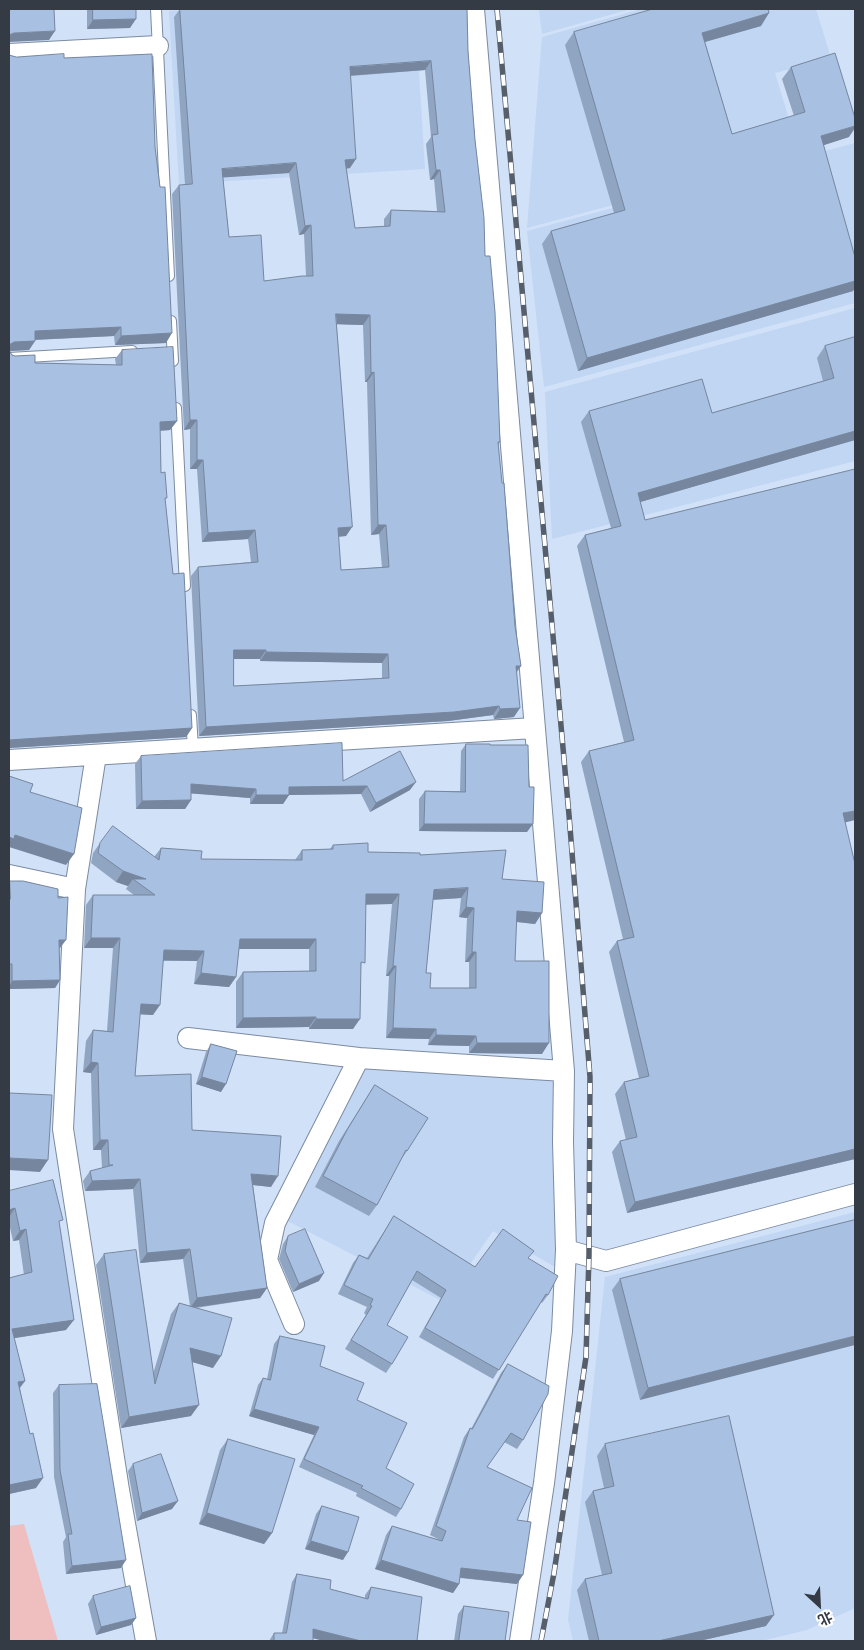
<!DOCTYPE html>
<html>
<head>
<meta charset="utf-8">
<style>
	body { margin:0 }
	#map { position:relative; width:864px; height:1650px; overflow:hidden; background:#d0e1f8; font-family:Barlow,"Noto Sans SC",sans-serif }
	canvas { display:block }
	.frame { position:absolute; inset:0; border:10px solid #353b44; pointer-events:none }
	.north { position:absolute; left:794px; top:1580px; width:50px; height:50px; -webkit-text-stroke:4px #fff; paint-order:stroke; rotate:155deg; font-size:14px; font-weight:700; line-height:20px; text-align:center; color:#353b44 }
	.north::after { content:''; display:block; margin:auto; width:18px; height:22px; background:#353b44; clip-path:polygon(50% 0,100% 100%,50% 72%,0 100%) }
</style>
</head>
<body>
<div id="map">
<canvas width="864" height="1650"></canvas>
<div class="frame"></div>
<div class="north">北</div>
</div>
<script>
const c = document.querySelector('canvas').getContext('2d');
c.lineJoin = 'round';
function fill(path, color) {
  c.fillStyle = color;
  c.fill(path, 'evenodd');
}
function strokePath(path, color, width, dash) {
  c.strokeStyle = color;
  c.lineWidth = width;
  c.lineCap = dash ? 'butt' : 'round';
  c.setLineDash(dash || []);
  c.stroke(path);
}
fill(new Path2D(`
	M206 9H415L425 169 179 184 169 11Z
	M539 9H631L542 34Z
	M641 9H816L831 58 775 73 800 155 527 228 542 37Z
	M855 143V303L544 387 527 231Z
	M855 308V461L552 539 545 392Z
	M362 1062 560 1075V1270L493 1231 444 1302 282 1218Z
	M855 1212V1608L807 1630 761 1641H573L568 1620 605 1277Z`), '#c1d6f3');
fill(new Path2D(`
	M24 1524 58 1641H9V1526Z`), '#eebfbe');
const service = new Path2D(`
	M156 9 169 276
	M171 321 173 361
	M9 358 132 351
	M176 408 185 586
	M191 715 193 749`);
const minor = new Path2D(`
	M474 9 564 1071 563 1142 566 1250 606 1261 855 1194
	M9 54 158 46
	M96 755 75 889 63 1129 119 1490 146 1641
	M9 760 534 728
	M9 875 75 889
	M188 1038 359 1058
	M294 1324 267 1260 275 1223 359 1058 564 1071
	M520 1641 544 1483 562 1331 566 1250`);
strokePath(service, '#7c8ba1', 12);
strokePath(minor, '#7c8ba1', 22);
strokePath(service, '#fff', 10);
strokePath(minor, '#fff', 20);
const rail = new Path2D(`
	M497 9 569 815 590 1077 589 1255 586 1357 554 1573 541 1641`);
strokePath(rail, '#565e6a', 5.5);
strokePath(rail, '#fff', 4, [11]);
fill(new Path2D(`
	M87 9H136L130 28 87 29Z
	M180 9H467L468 51 475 140 485 256 500 442 498 445 515 626 521 666 517 672 514 717 494 719 493 715 448 721 199 736 191 576 198 567 251 562 248 539 202 542 197 469H190V429L184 430 172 194 179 185H185L174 17ZM425 70 431 137 426 144 430 180 434 179 437 211 391 210 384 219V226L355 228 346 169 350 168 351 76ZM289 173 299 235 304 234 306 276 264 281 229 237 223 177ZM336 324 363 325 365 382H367L371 535 379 534 382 567 341 570 338 537 346 536 352 527ZM234 659H260V661L382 663V678L234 686Z
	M761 26 705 42 732 134 794 116 782 79 791 67 849 137 823 145 853 291 578 371 542 244 551 231 614 213 565 45 574 32Z
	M9 55 16 57 64 58 155 147 166 343 115 345 114 336 35 340V341L29 350 9 351 12 355 35 363 116 365 115 359 122 350 177 421 170 430 160 431 161 473 173 574 192 728 186 737 9 748Z
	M825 346 855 440 640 502 645 520 845 822 855 1159 627 1213 612 1152 620 1141 626 1140 615 1094 624 1082 639 1078 609 952 617 941 623 939 581 762 589 751 624 742 577 546 585 535 611 528 581 422 589 411 712 413 823 381 817 358Z
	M466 744 490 745 527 832 419 831V799L425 791H460L461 751Z
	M141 756 343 781 410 790 370 812 361 794 289 795 283 804H250V798L191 793V800L185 809H136L135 764Z
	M100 843 154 857 161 848 201 859 295 860 302 850 330 849 333 845 368 852 420 855 502 879 542 913 535 924 516 922 515 961 542 1054 469 1053V1046L428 1045 429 1039 386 1038 389 976H386L392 904H365L361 968 353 1029H309V1027L236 1028V982L243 972 309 971V949H239L236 977 229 987 194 984 197 961H163L153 1015 140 1014 135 1076 192 1130 271 1187 253 1185 267 1288 260 1298 196 1308 213 1368 192 1362 191 1416 121 1428 96 1265 104 1254 153 1374 171 1314 179 1303 190 1306 183 1259 140 1263 133 1189 85 1191 83 1181 90 1171 102 1168 101 1150H93L91 1073 83 1072 86 1041 93 1030 107 1031 113 948H84L86 905 93 895H134L126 889 128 886 116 882 91 863 93 853ZM461 898 459 917 467 918 465 962H469V988H430L426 973 433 900Z
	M10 881 60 948H59L60 980 55 988 9 989V883Z
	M211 1044 221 1092 196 1084 206 1052Z
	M375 1085 407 1151 400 1161 377 1205 369 1216 315 1187 339 1141Z
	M9 1191 59 1225 66 1330 14 1338 25 1381 20 1388 36 1488 9 1494V1278L24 1275 19 1240 13 1241 9 1223Z
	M394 1216 475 1267 528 1258 548 1295 542 1303 541 1302 493 1379 419 1337 441 1298 412 1280 387 1325 392 1364 386 1373 345 1349 366 1315 364 1313 367 1307 338 1294 353 1263 359 1255 367 1258Z
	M855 1220 640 1400 612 1290 620 1279Z
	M288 1236 319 1281 293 1292 279 1259 283 1244Z
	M280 1336 320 1366 357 1400 386 1468 401 1509 396 1517 356 1496 357 1493 299 1467 314 1435 249 1416 258 1385 263 1378 267 1379 274 1344Z
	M508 1364 523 1440 517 1449 504 1442 487 1467 517 1520V1584L460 1578 459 1584 453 1593 375 1569 386 1535 392 1526 440 1540 430 1535 464 1437 470 1428 471 1429 501 1373Z
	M59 1385 121 1568 66 1574 63 1542 66 1537 54 1477 53 1393Z
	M228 1439 272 1533 264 1544 199 1524 220 1450Z
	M605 1444 766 1626 699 1641H589L577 1590 585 1579 602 1575 585 1502 593 1491 604 1488 597 1456Z
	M133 1464 172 1509 137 1521 128 1471Z
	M322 1506 343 1560 305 1549 316 1514Z
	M297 1574 330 1589 365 1598V1595L371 1587 417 1641H324L313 1638V1641H269L274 1633H282L292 1582Z
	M93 1596 136 1618 131 1625 96 1635 88 1604Z
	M464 1606 505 1641H454L458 1614Z`), '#90a5c2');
fill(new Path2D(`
	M769 13 761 26 694 45 702 33Z
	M136 19 130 28 87 29 93 20Z
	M55 31 49 40 9 42V35L14 33Z
	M431 61 425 70 344 76 350 67Z
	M855 126V128L849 137 812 149 821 136Z
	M356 159 350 168 338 169 345 160Z
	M296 163 289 173 216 178 222 169Z
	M436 170H440L434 179 430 180Z
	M311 225 304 234 299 235 305 226Z
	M855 281V288L853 291 578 371 587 358Z
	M336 314 370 315 363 325 329 324Z
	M121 327 114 336 29 340 35 331Z
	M172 333 166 343 115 345 121 336Z
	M35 341 29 350 9 351V345L14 342Z
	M374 372 367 382H365L371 373Z
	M190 420H197L190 429 184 430Z
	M177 421 170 430 153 431 160 422Z
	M855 431V440L630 505 638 493Z
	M197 460H203L197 469H190Z
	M378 525H386L379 534 371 535Z
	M352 527 346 536 331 537 338 528Z
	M255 530 248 539 202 542 208 533Z
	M234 650H266L260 659H227Z
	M266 652 388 654 382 663 260 661Z
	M516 666H521L514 675Z
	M499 706 493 715 448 721 199 736 206 727Z
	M520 708 514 717 494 719 500 709Z
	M192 728 186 737 9 748V740Z
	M416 782 410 790 370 812 376 803Z
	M191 784 256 789 250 798 185 793Z
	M367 786 361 794 288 795H289L283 804H250L256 795 289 787Z
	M191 800 185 809H136L142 801Z
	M855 811V820L835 825 843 813Z
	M424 824H533L527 832 419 831Z
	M15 835 74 854 66 865 9 847V837Z
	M123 871 146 879H133L128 886 116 882Z
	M468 888 461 898 426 900 434 890Z
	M366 894H399L392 904 358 905Z
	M466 907 474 908 467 918 459 917Z
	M517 911 542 913 535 924 510 921Z
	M91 938H120L113 948H84Z
	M240 939H316L309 949H233Z
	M59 940H66L60 948H53Z
	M164 950 204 951 197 961 157 960Z
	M472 952H476L469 962H465Z
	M393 966H396L389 976H386Z
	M201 973 236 977 229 987 194 984Z
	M60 980 55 988 9 989V986L12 981Z
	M141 1004 160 1005 153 1015 134 1014Z
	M316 1017 309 1027 236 1028 243 1018Z
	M316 1019H360L353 1029H309Z
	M393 1028 436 1029 429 1039 386 1038Z
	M436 1035 476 1036 469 1046 428 1045Z
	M477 1043H549L542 1054 469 1053Z
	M91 1062 98 1063 91 1073 83 1072Z
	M202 1077 226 1084 221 1092 196 1084Z
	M100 1140H108L101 1150H93Z
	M855 1149V1159L627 1213 635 1202Z
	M9 1158 48 1160 40 1172 9 1170Z
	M251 1174 278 1176 271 1187 244 1184Z
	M140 1179 133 1189 85 1191 92 1181Z
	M15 1208 9 1217V1210Z
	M26 1229 19 1240 13 1241 20 1231Z
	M190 1249 183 1259 140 1263 147 1253Z
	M324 1273 319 1281 293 1292 299 1284Z
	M267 1288 260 1298 190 1308 197 1298Z
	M74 1320 66 1330 9 1339 12 1329Z
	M855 1336V1345L640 1400 648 1388Z
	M190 1348 221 1356 213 1368 182 1359Z
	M25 1381 17 1391 18 1382Z
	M199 1405 191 1416 121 1428 129 1417Z
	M254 1409 319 1427 314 1435 249 1416Z
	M43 1478 36 1488 9 1494V1485Z
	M178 1501 172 1509 137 1521 142 1513Z
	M207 1513 272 1533 264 1544 199 1524Z
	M311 1541 348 1552 343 1560 305 1549Z
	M126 1560 121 1568 66 1574 72 1566Z
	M381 1560 459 1584 453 1593 375 1569Z
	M461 1568 523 1575 517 1584 455 1577Z
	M774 1615 766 1626 699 1641H658Z
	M136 1618 131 1625 96 1635 101 1627Z
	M313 1629 361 1641H324L308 1637Z`), '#76869e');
const building = new Path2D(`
	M9 9H54L55 31 14 33 9 35Z
	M93 9H136V19L93 20Z
	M180 9H467L468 51 475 140 484 218 485 256H490L495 312 500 442H498L502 483H504L515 626 521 666H516L520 708 500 709 499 706 454 712 206 727 198 567 258 562 255 530 208 533 203 460H197V420H190L179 185 192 184ZM431 61 438 134 432 135 436 170H440L445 212 391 210 390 226 355 228 345 160 356 159 350 67ZM296 163 305 226 311 225 313 276H302L264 281 261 235 229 237 222 169ZM336 314 370 315 371 373 374 372 378 525H386L389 567 341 570 338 528 352 527ZM234 650H266V652L388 654 389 678 234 686Z
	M653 9H768L769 13 702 33 732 134 805 112 791 67 835 53 855 118V126L821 136 855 257V281L587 358 551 231 625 210 574 32Z
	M64 54V58L152 54 155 147 160 187H165L172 333 121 336V327L35 331V341L14 342 9 345V349V55L16 57Z
	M855 337V431L638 493 645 520 855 469V811L843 813 855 864V1149L635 1202 620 1141 637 1137 624 1082 649 1076 617 941 634 937 589 751 634 740 585 535 621 526 589 411 702 379 712 413 834 378 825 346Z
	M173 347 177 421 160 422 161 473 165 472 167 498H165L173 574 184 573 192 728 9 740V350L12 355 15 356 35 355V363L122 365V350Z
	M342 743 343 781 400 751 416 782 376 803 367 786 289 787V795H256V789L191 784V800L142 801 141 756Z
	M466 744H490V745H528L529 787H534V790L533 824H424L425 791 465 792Z
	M9 776 33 784 30 792 82 808 74 854 15 835 14 839 9 837Z
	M113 826 159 860 161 848 202 851 201 859 302 860V850L333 849V845L368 843V852L420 853V855L506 850 502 879 544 882 542 913 517 911 515 961H549V1043H477L476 1036 436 1035V1029L393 1028 396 966H393L399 894H366L365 963 361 962 360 1019H316V1017L243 1018V972L316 971V939H240L236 977 201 973 204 951 164 950 160 1005 141 1004 135 1076 191 1074 192 1130 281 1136 278 1176 251 1174 267 1288 197 1298 190 1249 147 1253 140 1179 92 1181 90 1171 113 1165H109L108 1140H100L98 1063 91 1062 93 1030 113 1032 120 938H91L93 895H155L133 879H146L123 871 98 853 100 843ZM468 888 466 907 474 908 472 952H476V988H430L431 973H426L434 890Z
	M10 881H23L58 889V898L68 897 66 940H59L60 980 12 981V964H9V899H10Z
	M211 1044 237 1051 226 1084 202 1077Z
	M375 1085 428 1118 407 1151 406 1150 377 1205 323 1176 347 1130Z
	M9 1093 52 1095 48 1160 9 1158Z
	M53 1180 63 1220 59 1221 74 1320 12 1329 25 1381 18 1382 30 1434 33 1433 43 1478 9 1485V1278L32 1272 26 1229 20 1231 15 1208 9 1210V1191Z
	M394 1216 475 1267 503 1229 534 1251 528 1258 558 1276 548 1295 546 1294 499 1370 425 1328 446 1290 417 1271 387 1325 408 1337 392 1364 351 1340 372 1306 370 1305 373 1299 344 1285 359 1255 368 1259Z
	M855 1220V1336L648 1388 620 1279Z
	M305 1229 324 1273 299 1284 285 1251 288 1236Z
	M136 1250 155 1384 179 1303 232 1318 221 1356 190 1348 199 1405 129 1417 104 1254Z
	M280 1336 325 1346 320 1366 364 1383 357 1400 407 1423 386 1468 414 1484 401 1509 361 1488 363 1486 304 1459 319 1427 254 1409 263 1378 270 1380Z
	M508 1364 549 1386 548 1394 523 1440 511 1433 487 1467 532 1488 517 1520 531 1522 523 1575 461 1568 459 1584 381 1560 392 1526 442 1541 446 1531 436 1526 470 1428 472 1429Z
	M97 1384 126 1560 72 1566 68 1534H72L60 1470 59 1385Z
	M729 1416 774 1615 658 1641H599L585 1579 612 1573 593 1491 614 1486 605 1444Z
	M228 1439 295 1459 272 1533 207 1513Z
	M161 1454 178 1501 142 1513 133 1464Z
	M322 1506 359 1517 348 1552 311 1541Z
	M297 1574 331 1580 330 1589 368 1599 371 1587 422 1597 417 1641H361L313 1629V1641H274V1633H286Z
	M130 1586 136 1618 101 1627 93 1596Z
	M464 1606 509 1612 505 1641H459Z`);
fill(building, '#a8c0e1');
strokePath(building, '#76869e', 1);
</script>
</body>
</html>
